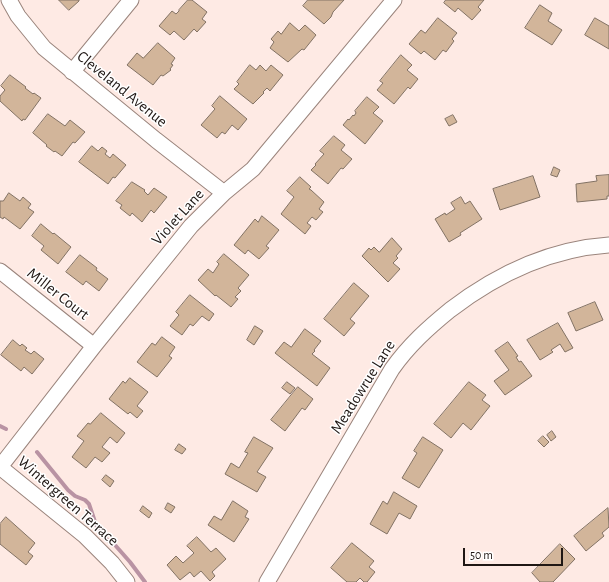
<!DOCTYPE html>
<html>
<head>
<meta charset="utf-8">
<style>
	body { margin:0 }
	#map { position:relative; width:609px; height:582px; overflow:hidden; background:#feeae4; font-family:"Alegreya Sans",sans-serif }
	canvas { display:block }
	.scale { position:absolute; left:463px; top:548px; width:100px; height:18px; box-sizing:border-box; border:2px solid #1f1714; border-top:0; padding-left:5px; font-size:12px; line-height:14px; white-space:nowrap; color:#1f1714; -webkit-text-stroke:3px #fff; paint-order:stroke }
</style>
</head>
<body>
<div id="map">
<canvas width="609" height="582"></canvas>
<div class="scale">50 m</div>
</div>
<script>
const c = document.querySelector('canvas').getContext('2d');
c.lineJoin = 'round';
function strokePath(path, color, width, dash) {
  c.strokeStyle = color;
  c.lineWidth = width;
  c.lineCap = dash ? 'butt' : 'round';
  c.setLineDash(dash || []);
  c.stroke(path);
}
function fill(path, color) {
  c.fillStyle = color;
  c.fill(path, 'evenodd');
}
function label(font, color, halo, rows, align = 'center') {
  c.font = font + ' "Alegreya Sans",sans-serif';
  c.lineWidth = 3;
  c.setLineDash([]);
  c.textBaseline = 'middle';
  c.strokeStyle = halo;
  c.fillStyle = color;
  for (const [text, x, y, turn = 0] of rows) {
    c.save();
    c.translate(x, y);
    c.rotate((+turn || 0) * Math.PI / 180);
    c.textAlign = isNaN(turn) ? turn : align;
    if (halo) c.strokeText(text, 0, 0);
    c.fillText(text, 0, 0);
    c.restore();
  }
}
strokePath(new Path2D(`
	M0 426 6 429
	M37 452 68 490 75 496 85 500 89 504 96 525 101 533 106 539 115 545 130 562 145 582`), '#b993a3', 4);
const building = new Path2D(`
	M59 0H79V1L69 10Z
	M188 0H192L207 12 202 19 206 22 197 32 194 29 184 40 174 31 170 35 159 26 172 11 176 14 179 11V10Z
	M308 0H344L333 12 331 17 324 24 303 6Z
	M446 0H484L478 7 481 10 472 20 458 8 455 12 444 3Z
	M540 5 552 13 548 21 562 30 552 45 525 28Z
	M438 18 457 33 452 39 454 41 446 52 443 50 435 60 424 51 421 54 409 44 421 30 425 33Z
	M595 18 609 26V49L585 35Z
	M290 23 299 31 305 25 316 35 304 50 302 49 288 62 270 48 274 42 271 39 278 31 281 34Z
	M158 43 175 58 171 64 173 65 170 69 171 70 163 76 161 75 153 85 127 65 137 53 143 58Z
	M401 55 412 65 407 70 418 79 410 89 408 87 394 104 377 90 383 83 380 81Z
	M250 65 256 70 260 65 266 71 271 65 283 75 270 91 267 88 263 92 264 93 253 104 234 89 239 84 237 82Z
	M10 75 26 87 25 88 33 94 34 93 41 98 25 120 23 119 22 121 0 101V96L5 90 1 86Z
	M220 96 247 119 238 130 232 125 225 134 222 132 217 138 201 125 215 109 212 106Z
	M367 97 379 107 373 113 383 121 365 144 343 125 348 119 349 120 353 115 354 116 356 113 355 111Z
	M48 114 65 126 70 120 85 132 75 143 73 142 62 156 55 151 54 152 46 146 47 145 33 133Z
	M453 115 457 122 449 126 445 119Z
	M334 136 345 145 341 150 352 159 343 169 341 168 328 184 311 170 316 165 315 164 324 154 320 151Z
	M92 146 98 151 102 147 107 151 105 154 110 158 113 154 126 165 115 178 113 177 108 184 79 162Z
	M554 167 560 170 557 177 551 175Z
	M609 175V196H607V199L577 202 576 184 597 181 596 176Z
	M533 176 540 197 500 210 493 189Z
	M300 177 311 187 309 189 311 190 324 202 319 209 323 212 316 220 312 217 307 223 311 226 305 234 281 214 294 197 287 191Z
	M132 182 145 190 144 191 148 195 154 188 167 197 154 213 151 210 142 222 132 213 130 216 120 208 122 205 116 201Z
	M9 193 20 201 23 197 31 204 28 208 34 212 20 229 4 217 3 219 0 217V201H3Z
	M461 197 465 204 470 201 482 219 460 233 461 235 449 242 435 219 445 213 446 215 455 209 451 203Z
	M262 216 279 230 266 246 269 248 259 259 248 250 245 254 234 245 255 219 258 222Z
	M41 224 53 234 54 233 71 247 58 264 41 250 44 246 32 236Z
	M392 238 402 249 396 256 398 258 393 263 400 269 388 282 362 256 369 248 371 250 374 247 379 252Z
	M224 254 249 275 238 288 241 291 235 297 238 299 231 307 216 295 215 296 198 280 208 269 213 273 219 264 217 262Z
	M80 255 97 268 96 270 108 279 99 291 86 281 83 285 66 272Z
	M354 283 369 296 350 319 355 323 344 336 324 319Z
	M190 295 214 314 209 321 202 316 193 326 190 324 182 335 170 326 179 315 176 312Z
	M595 302 603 320 576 331 568 313Z
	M558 323 573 348 565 352 560 344 551 350 553 352 540 360 527 340Z
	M255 326 263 331 254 345 247 340Z
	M305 329 321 341 314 350 315 351 312 354 330 368 317 386 275 353 284 342 291 347Z
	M162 337 175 347 169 356 172 358 157 377 137 362 152 343 155 345Z
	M13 340 20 346 22 344 27 348 25 350 31 354 34 351 44 359 32 374 24 367 21 371 1 355Z
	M508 342 518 356 516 357 519 362 521 361 532 376 505 395 494 381 509 370 495 351Z
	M130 378 148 392 137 406 143 411 137 418 130 412 128 414 109 399 123 381 125 383Z
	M287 382 295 388 290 394 282 388Z
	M469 382 486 395 482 400 490 406 471 430 463 423 451 438 434 424Z
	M298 387 313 399 305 410 302 408 285 431 271 420Z
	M101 413 125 433 117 443 110 437 102 447 110 453 102 462 95 457 86 468 72 457 84 441 77 436 88 423 90 424Z
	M552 431 556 437 551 441 547 435Z
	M543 436 549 442 544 447 538 441Z
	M254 437 273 448 257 472 266 477 257 492 225 474 231 463 239 468 248 453 245 452Z
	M423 437 443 450 419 488 402 478 417 453 414 451Z
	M179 444 186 449 182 454 175 450Z
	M106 475 114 481 110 487 102 480Z
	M394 492 417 506 410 519 399 513 387 534 370 524 383 501 387 504Z
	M233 501 248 511 245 517 249 519 234 542 208 525 214 516 221 520Z
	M168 503 175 507 171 513 165 509Z
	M143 506 152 513 149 518 140 511Z
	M608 508 609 527 602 533 604 536 586 551 574 536Z
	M6 517 35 543 28 552 33 556 26 565 0 544V524Z
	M197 537 211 552 216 548 226 559 212 572 215 576 210 581 201 571 194 577 190 572 180 580 167 565 176 556 183 563 194 553 187 546Z
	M352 543 374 561 369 567 375 572 367 582H364L360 578 356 582H347L331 568Z
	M560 544 575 559 553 582H540L532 573Z`);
fill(building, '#d2b59a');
strokePath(building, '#827264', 1);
const minor = new Path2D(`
	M9 0 18 16 44 48 156 140 224 193
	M72 72 131 0
	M0 271 94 346
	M0 467 94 346 191 226 224 193 253 169 394 0
	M0 467 85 536 112 563 127 582
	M267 582 392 369C409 345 428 328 450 310 497 274 549 249 609 245`);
strokePath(minor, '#9a847c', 17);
strokePath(minor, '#fff', 15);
label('16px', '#1f1714', '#fff', [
	["Cleveland Avenue",122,89,39],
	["Violet Lane",178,217,-48],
	["Miller Court",58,294,38],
	["Meadowrue Lane",363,387,-58],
	["Wintergreen Terrace",68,501,41]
]);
</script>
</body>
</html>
